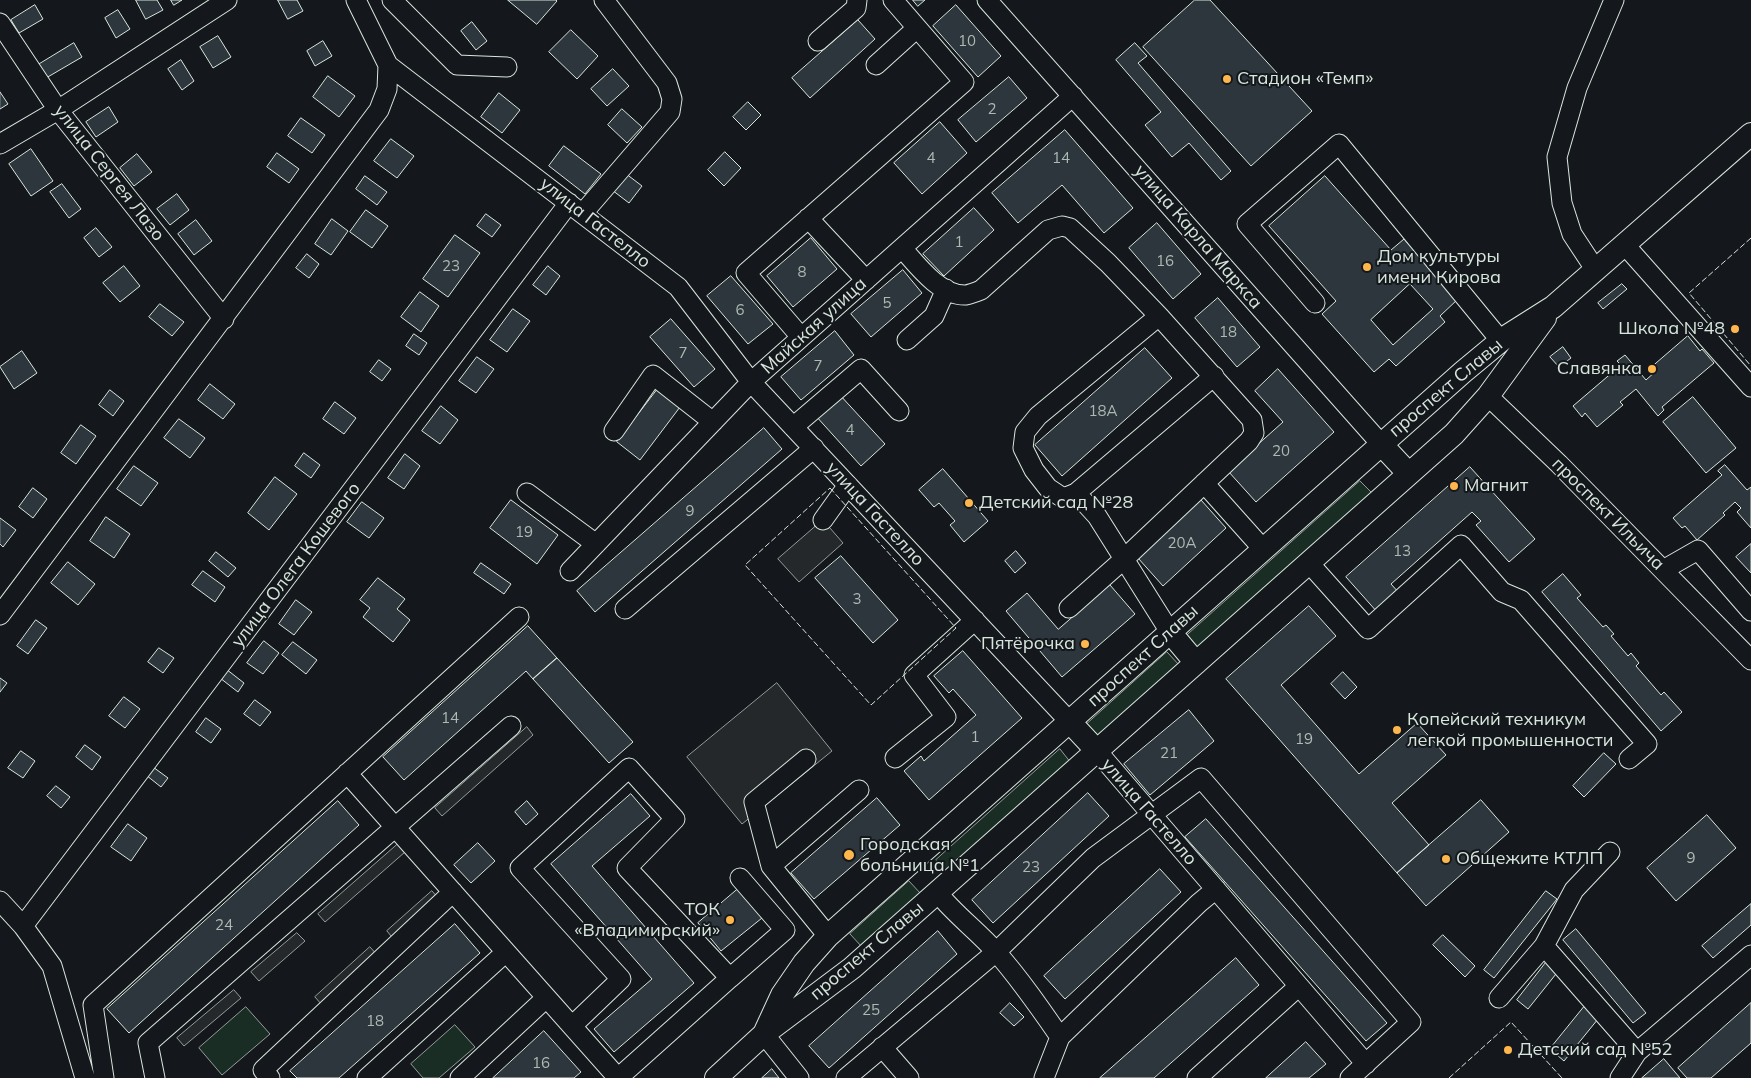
<!DOCTYPE html>
<html>
<head>
<meta charset="utf-8">
<style>
	body { margin:0 }
	canvas { display:block; background:#14181c }
</style>
</head>
<body>
<canvas width="1751" height="1078"></canvas>
<script>
const c = document.querySelector('canvas').getContext('2d');
c.lineJoin = 'round';
function fill(path, color) {
  c.fillStyle = color;
  c.fill(path, 'evenodd');
}
function strokePath(path, color, width, dash) {
  c.strokeStyle = color;
  c.lineWidth = width;
  c.lineCap = dash ? 'butt' : 'round';
  c.setLineDash(dash || []);
  c.stroke(path);
}
function label(font, color, halo, rows, align = 'center') {
  c.font = font + ' Mulish,sans-serif';
  c.lineWidth = 4;
  c.setLineDash([]);
  c.textBaseline = 'middle';
  c.strokeStyle = halo;
  c.fillStyle = color;
  for (const [text, x, y, turn = 0] of rows) {
    c.save();
    c.translate(x, y);
    c.rotate((+turn || 0) * Math.PI / 180);
    c.textAlign = isNaN(turn) ? turn : align;
    if (halo) c.strokeText(text, 0, 0);
    c.fillText(text, 0, 0);
    c.restore();
  }
}
const green = new Path2D(`
	M1360 481 1374 495 1198 653 1184 638Z
	M1167 652 1180 666 1100 738 1087 724Z
	M1060 749 1071 763 948 874 936 860Z
	M909 881 921 894 862 947 850 934Z
	M246 1007 270 1034 222 1075 199 1048Z
	M455 1025 475 1047 439 1078H423L411 1064Z`);
fill(green, '#1a2d24');
strokePath(green, '#939e99', 1);
const parking = new Path2D(`
	M823 520 843 543 799 582 778 559Z
	M777 683 832 751 742 824 687 757Z
	M527 727 533 735 442 816 435 808Z
	M398 844 405 852 325 922 318 914Z
	M432 891 440 900 395 941 387 931Z
	M297 933 305 941 259 981 251 972Z
	M370 947 378 956 322 1005 315 997Z
	M234 990 241 998 184 1046 177 1038Z`);
fill(parking, '#24282b');
strokePath(parking, '#939e99', 1);
const building = new Path2D(`
	M136 0H157L163 10 146 19Z
	M171 0H182L174 5Z
	M278 0H297L303 11 288 19Z
	M508 0H556L557 1 537 24Z
	M913 0H925L918 6Z
	M1195 0H1210L1312 111 1251 166 1143 47Z
	M35 5 43 19 19 33 11 20Z
	M956 5 1001 56 978 77 933 26Z
	M118 10 130 29 116 38 105 18Z
	M858 20 875 39 810 98 792 78Z
	M472 22 487 41 476 50 461 31Z
	M571 30 598 56 577 79 549 52Z
	M218 36 231 57 213 68 200 47Z
	M323 41 332 56 315 66 307 51Z
	M74 43 82 57 46 78 38 65Z
	M1135 43 1147 56 1138 63 1231 171 1221 180 1189 143 1172 157 1145 125 1161 112 1116 60Z
	M181 60 194 81 182 90 168 69Z
	M613 69 629 86 607 106 591 89Z
	M328 76 355 96 339 117 313 97Z
	M1009 77 1027 98 976 142 958 120Z
	M0 92 8 104 0 109Z
	M499 93 520 110 502 133 481 117Z
	M748 102 761 115 746 130 733 117Z
	M109 107 118 122 96 137 86 122Z
	M622 109 642 127 627 143 608 125Z
	M301 118 325 135 312 153 288 136Z
	M940 122 967 153 922 194 894 163Z
	M1065 130 1133 208 1104 233 1062 185 1018 223 992 193Z
	M391 139 414 156 397 178 374 161Z
	M564 146 601 174 585 194 549 166Z
	M31 149 53 181 31 196 9 164Z
	M725 152 741 168 724 186 708 170Z
	M277 153 299 169 289 183 267 167Z
	M137 154 152 172 134 186 120 168Z
	M625 173 642 186 629 203 612 190Z
	M365 176 387 192 377 205 356 189Z
	M1325 176 1391 250 1404 239 1458 299 1440 316 1445 322 1396 366 1389 359 1374 372 1322 314 1336 301 1269 226ZM1410 284 1433 309 1393 345 1371 320Z
	M62 184 81 209 69 218 50 192Z
	M177 194 189 210 170 225 157 209Z
	M974 208 994 230 944 276 923 254Z
	M366 210 388 226 372 248 350 232Z
	M486 214 501 225 492 237 477 226Z
	M332 219 348 231 331 255 315 244Z
	M196 220 212 241 194 255 178 234Z
	M1157 223 1201 274 1173 299 1129 248Z
	M96 228 112 247 99 257 84 238Z
	M455 235 480 253 448 297 423 279Z
	M811 238 837 269 793 307 767 276Z
	M307 254 319 264 309 278 296 268Z
	M124 266 140 286 120 302 103 283Z
	M548 266 560 276 546 295 533 285Z
	M903 270 922 293 871 337 851 314Z
	M731 276 773 324 748 344 707 296Z
	M1622 284 1627 289 1603 309 1598 303Z
	M420 292 439 306 421 332 401 317Z
	M1218 298 1260 347 1237 367 1195 318Z
	M160 304 184 322 172 336 149 317Z
	M513 309 530 321 507 352 490 340Z
	M671 319 715 369 694 387 650 337Z
	M835 331 854 355 801 400 781 377Z
	M414 334 427 343 419 355 406 346Z
	M1688 336 1700 351 1702 349 1714 363 1662 407 1664 410 1658 416 1636 389 1620 402 1623 405 1597 427 1585 413 1582 417 1573 406 1621 365 1617 361 1625 355 1646 380 1656 371 1652 367Z
	M1563 347 1571 358 1559 367 1550 357Z
	M1145 348 1172 378 1062 476 1035 445Z
	M22 351 37 373 14 389 0 367Z
	M477 357 494 369 476 393 459 381Z
	M379 360 391 369 382 381 370 372Z
	M1278 369 1334 432 1256 502 1228 471 1283 422 1255 391Z
	M210 384 235 404 223 419 198 400Z
	M110 390 124 401 113 416 99 405Z
	M657 390 680 407 640 460 617 442Z
	M839 394 885 444 861 466 815 415Z
	M1693 397 1736 448 1706 473 1663 422Z
	M335 402 356 418 344 434 323 419Z
	M441 406 458 420 440 444 422 431Z
	M179 419 205 438 190 458 164 438Z
	M81 425 96 436 76 464 61 453Z
	M764 428 782 449 595 612 577 591Z
	M304 453 320 465 311 478 295 466Z
	M405 454 420 466 404 489 388 478Z
	M1725 465 1747 490 1751 487V528L1737 512 1741 508 1735 502 1723 513 1725 515 1697 540 1685 526 1682 528 1673 518 1722 475 1718 471Z
	M134 466 158 483 141 506 117 489Z
	M1470 467 1535 539 1509 562 1476 525 1481 521 1472 512 1391 584 1400 594 1378 613 1346 577Z
	M943 469 988 521 964 542 950 525 955 521 939 503 934 507 919 490Z
	M275 477 297 494 269 530 248 513Z
	M33 488 47 499 33 518 19 507Z
	M511 500 558 535 537 564 490 528Z
	M1201 500 1226 528 1163 586 1138 558Z
	M362 502 384 518 369 538 347 522Z
	M106 517 130 534 114 558 90 541Z
	M0 518 16 530 3 547 0 544Z
	M1751 544V573L1736 557Z
	M1016 551 1026 563 1015 573 1005 561Z
	M216 552 236 568 228 577 209 561Z
	M841 556 898 620 873 643 815 578Z
	M68 562 95 584 78 605 51 583Z
	M481 563 511 584 504 594 474 573Z
	M203 571 225 587 215 602 192 585Z
	M1563 574 1581 595 1577 598 1603 627 1606 625 1614 634 1611 636 1628 656 1631 653 1639 663 1636 666 1661 695 1664 692 1682 712 1661 731 1542 592Z
	M378 578 405 599 397 609 410 620 393 642 363 617 370 608 360 600Z
	M1110 585 1135 614 1062 677 1006 611 1027 593 1058 629Z
	M296 600 312 612 294 635 279 624Z
	M1309 606 1336 636 1281 685 1359 774 1417 723 1446 755 1392 803 1429 845 1397 873 1226 679Z
	M36 620 47 628 28 654 17 646Z
	M528 626 557 658 533 679 526 671 404 780 383 757Z
	M264 641 279 653 263 674 247 663Z
	M293 642 317 660 306 674 282 655Z
	M159 648 174 658 163 673 148 662Z
	M963 651 1022 718 929 800 904 771 921 756 924 761 976 715 953 689 949 693 934 676Z
	M557 658 633 742 609 763 533 679Z
	M226 669 244 683 238 692 220 678Z
	M1343 672 1357 687 1345 699 1331 684Z
	M0 678 7 683 0 692Z
	M124 697 140 709 125 728 109 716Z
	M255 700 271 712 260 726 244 714Z
	M1189 710 1214 741 1150 795 1124 764Z
	M206 718 221 729 211 743 196 732Z
	M85 745 101 757 92 770 76 757Z
	M21 751 35 761 23 778 8 768Z
	M1604 753 1616 764 1584 797 1573 786Z
	M153 767 168 778 161 787 146 775Z
	M56 786 70 797 61 808 47 796Z
	M1088 793 1109 816 993 923 972 900Z
	M631 794 650 816 592 866 694 983 614 1052 594 1029 652 979 551 864Z
	M877 798 900 825 814 899 791 873Z
	M1481 800 1509 832 1426 906 1397 873Z
	M338 801 359 825 129 1033 107 1009Z
	M527 801 538 814 526 825 515 812Z
	M1707 815 1736 848 1676 901 1647 868Z
	M1206 819 1387 1023 1366 1041 1185 837Z
	M128 824 147 838 131 861 111 847Z
	M478 843 495 861 471 883 454 865Z
	M1160 869 1181 892 1065 999 1044 976Z
	M738 889 762 918 721 951 698 923Z
	M1546 891 1557 899 1494 978 1484 970Z
	M1751 904V925L1713 958 1702 946Z
	M455 924 480 953 339 1078H297L290 1071Z
	M1576 929 1646 1013 1633 1023 1563 940Z
	M938 931 957 954 829 1068 809 1046Z
	M1443 935 1475 966 1465 977 1433 945Z
	M1236 958 1259 985 1154 1078H1100Z
	M1548 960 1560 969 1528 1009 1517 1000Z
	M1010 1003 1024 1017 1014 1026 1000 1013Z
	M1751 1003V1043L1711 1078H1687L1678 1068Z
	M1584 1007 1598 1019 1564 1061 1550 1049Z
	M544 1031 581 1072 574 1078H493Z
	M1306 1042 1326 1064 1309 1078H1266Z
	M1664 1059 1680 1078H1642Z
	M772 1069 779 1078H762Z`);
fill(building, '#2c363c');
strokePath(building, '#d8e6dc', 1);
const minor = new Path2D(`
	M356 0 388 65 678 287 751 382 1069 721
	M392 0 457 65 507 67
	M987 0 1381 444
	M0 23 58 110 224 319
	M818 41 856 8 857 0
	M876 65 917 28
	M0 144 58 110 227 0
	M583 213 670 112 672 99 667 83 604 0
	M808 218 866 280
	M1624 244 1751 387
	M902 248C917 265 940 296 966 295 971 294 976 292 981 290L1048 230 1062 226 1070 228 1108 263 1159 316 1252 420 1254 433 1249 441 1123 560 1069 608
	M1595 269 1572 234 1562 203 1557 157 1577 88 1614 0
	M1315 303 1247 224 1339 144 1501 341
	M1159 316 1038 416 1025 432 1023 448 1034 470 1048 488 1060 496 1066 497 1076 493 1214 376
	M801 337 746 273 964 82 893 0
	M907 340 934 316 946 289
	M1488 396 1559 464 1751 660
	M793 427 861 369 899 411
	M614 431 653 375 713 422
	M1204 483 1263 549
	M527 493 596 544
	M1076 493 1097 516 1170 632
	M823 520 848 485
	M1309 563 1368 629 1461 545 1502 592 1521 600 1647 744 1629 759
	M1663 570 1698 550 1751 611
	M570 571 751 382 1073 96
	M625 609 814 448
	M0 615 379 110 387 89 388 65
	M1097 751 1366 1064
	M895 758 946 717 914 675 975 620
	M806 759 754 802 771 866 828 936
	M347 773 618 1078
	M1610 852 1574 890 1544 946 1637 1052
	M771 866 859 790
	M937 892C955 915 978 931 997 953 1020 979 1040 1008 1060 1037L1044 1078
	M0 901 23 926 52 966 85 1078
	M23 926 569 203
	M730 978 785 930 740 878
	M1499 998 1544 946
	M572 1026 621 979 520 868 629 768 675 819 627 868 730 978 618 1078
	M764 1034 799 1078
	M1060 1037 1199 903 1216 889
	M882 1047 909 1078
	M104 1078 93 1005 519 617
	M155 1078 148 1043 511 726
	M270 1078 263 1070 453 892
	M367 1078 506 952
	M460 1078 546 998
	M846 1078 996 952 1093 858 1201 778 1411 1022 1350 1078
	M1197 1078 1299 986
	M1620 1078 1637 1052 1751 955`);
const major = new Path2D(`
	M1381 444 1409 474
	M1170 632 1196 663
	M1069 721 1097 751
	M764 1034 782 995 804 963 828 936 1463 372 1504 338 1553 307 1751 134
	M716 1078 764 1034 852 968 1454 434 1488 396 1545 318`);
strokePath(minor, '#d8e6dc', 21);
strokePath(major, '#d8e6dc', 24);
strokePath(minor, '#14181c', 19);
strokePath(major, '#14181c', 22);
strokePath(new Path2D(`
	M1751 238 1689 293 1751 366
	M830 488 956 628 871 705 745 565Z
	M1449 1078 1511 1022 1562 1078`), '#d8e6dc', 1, [6, 2.5]);
for (const [x, y, r, color] of [
	[1227,79,5,"#ffb74d"],
	[1367,267,5,"#ffb74d"],
	[1735,329,5,"#ffb74d"],
	[1652,369,5,"#ffb74d"],
	[1454,486,5,"#ffb74d"],
	[969,503,5,"#ffb74d"],
	[1085,644,5,"#ffb74d"],
	[1397,730,5,"#ffb74d"],
	[849,855,6,"#ffb74d"],
	[1446,859,5,"#ffb74d"],
	[730,920,5,"#ffb74d"],
	[1508,1050,5,"#ffb74d"]
]) {
  const dot = new Path2D();
  dot.arc(x, y, r, 0, 2 * Math.PI);
  c.fillStyle = color;
  c.fill(dot);
  strokePath(dot, '#14181c', 2);
}
label('15px', '#adbab4', null, [
	["10",967,41],
	["2",992,109],
	["4",931,158],
	["14",1061,158],
	["1",959,242],
	["16",1165,261],
	["23",451,266],
	["8",802,272],
	["5",887,303],
	["6",740,310],
	["18",1228,332],
	["7",683,353],
	["7",818,366],
	["18А",1103,411],
	["4",850,430],
	["20",1281,451],
	["9",690,511],
	["19",524,532],
	["20А",1182,543],
	["13",1402,551],
	["3",857,599],
	["14",450,718],
	["1",975,737],
	["19",1304,739],
	["21",1169,753],
	["9",1691,858],
	["23",1031,867],
	["24",224,925],
	["25",871,1010],
	["18",375,1021],
	["16",541,1063]
]);
label('18px', '#d8e6dc', '#14181c', [
	["Стадион «Темп»",1237,79],
	["Дом культуры",1377,257],
	["имени Кирова",1377,278],
	["Школа №48",1725,329,"right"],
	["Славянка",1642,369,"right"],
	["Магнит",1464,486],
	["Детский сад №28",979,503],
	["Пятёрочка",1075,644,"right"],
	["Копейский техникум",1407,720],
	["легкой промышенности",1407,741],
	["Городская",860,845],
	["больница №1",860,866],
	["Общежите КТЛП",1456,859],
	["ТОК",720,910,"right"],
	["«Владимирский»",720,931,"right"],
	["Детский сад №52",1518,1050]
], 'left');
label('18px', '#d8e6dc', '#14181c', [
	["улица Сергея Лазо",109,173,52],
	["улица Гастелло",595,223,38],
	["улица Карла Маркса",1198,237,49],
	["Майская улица",814,326,-42],
	["проспект Славы",1446,388,-40],
	["улица Гастелло",875,514,47],
	["проспект Ильича",1608,514,45],
	["улица Олега Кошевого",296,565,-53],
	["проспект Славы",1143,656,-42],
	["улица Гастелло",1149,812,49],
	["проспект Славы",867,951,-40]
]);
</script>
</body>
</html>
